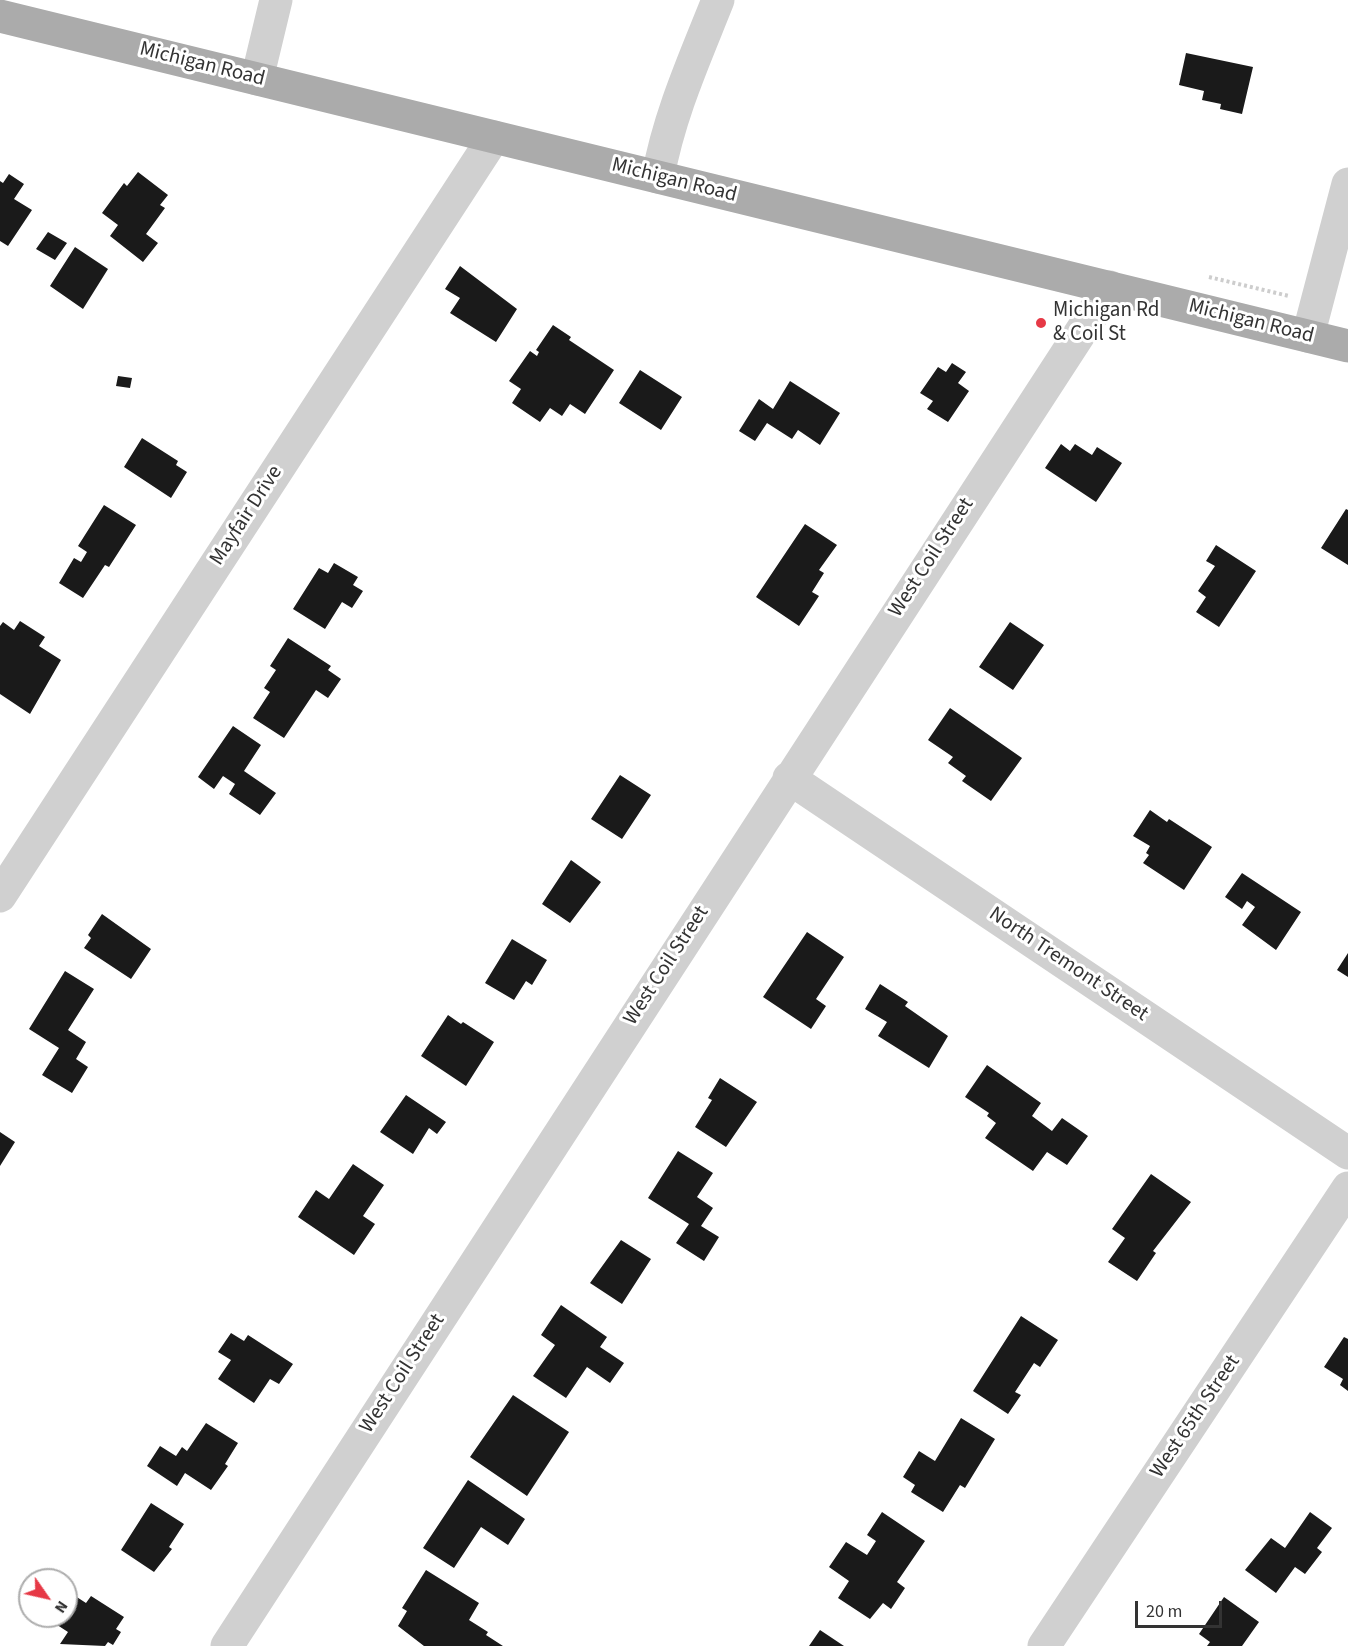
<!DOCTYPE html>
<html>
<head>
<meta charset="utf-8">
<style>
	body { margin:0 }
	#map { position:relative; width:1348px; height:1646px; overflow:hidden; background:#fff; font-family:"Source Sans 3",sans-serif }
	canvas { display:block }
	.north { position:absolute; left:18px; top:1568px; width:60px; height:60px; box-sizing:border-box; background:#fff; border:2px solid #adadad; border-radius:50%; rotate:124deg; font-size:16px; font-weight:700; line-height:24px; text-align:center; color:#333 }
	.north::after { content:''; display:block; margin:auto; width:21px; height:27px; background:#e63946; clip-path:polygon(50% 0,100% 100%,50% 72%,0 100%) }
	.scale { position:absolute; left:1135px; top:1601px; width:87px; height:27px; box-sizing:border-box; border:3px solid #333; border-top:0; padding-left:8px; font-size:18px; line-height:21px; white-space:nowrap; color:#333; -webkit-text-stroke:4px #fff; paint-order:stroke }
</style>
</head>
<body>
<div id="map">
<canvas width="1348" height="1646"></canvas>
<div class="north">N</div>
<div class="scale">20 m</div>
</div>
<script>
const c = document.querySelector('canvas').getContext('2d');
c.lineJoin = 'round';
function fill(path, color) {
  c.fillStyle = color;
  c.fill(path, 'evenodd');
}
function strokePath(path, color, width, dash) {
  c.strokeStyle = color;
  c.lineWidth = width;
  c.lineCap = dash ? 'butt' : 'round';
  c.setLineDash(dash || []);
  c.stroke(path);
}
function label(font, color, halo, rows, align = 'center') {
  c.font = font + ' "Source Sans 3",sans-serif';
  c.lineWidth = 6;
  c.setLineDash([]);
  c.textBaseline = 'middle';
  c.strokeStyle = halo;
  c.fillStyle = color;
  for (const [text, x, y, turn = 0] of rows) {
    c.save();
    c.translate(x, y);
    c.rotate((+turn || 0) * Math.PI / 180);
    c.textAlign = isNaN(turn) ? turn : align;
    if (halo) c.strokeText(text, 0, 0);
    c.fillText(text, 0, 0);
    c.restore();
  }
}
fill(new Path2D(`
	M1186 53 1253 67 1242 114 1220 109 1221 104 1202 100 1204 91 1179 85Z
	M138 172 168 195 160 205 165 208 146 234 158 243 143 262 110 236 118 225 102 213 124 183 127 186Z
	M9 174 24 184 14 199 32 210 8 246 0 241V181L3 183Z
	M48 232 67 243 55 260 36 249Z
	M75 247 108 269 83 309 50 286Z
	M460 266 517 309 496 342 450 313 460 298 445 289Z
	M553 325 571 337 569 340 614 370 585 414 570 404 562 416 550 408 540 422 512 403 521 389 509 381 530 351 537 356 539 352 536 350Z
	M952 363 966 372 958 383 969 391 948 422 927 409 933 401 920 393 938 367 946 372Z
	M640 370 682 397 661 430 619 403Z
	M118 376 132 378 130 388 116 386Z
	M790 381 840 413 820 445 798 430 792 439 767 423 755 441 739 431 759 399 773 409Z
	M142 438 178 461 176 465 187 472 171 498 124 467Z
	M1061 444 1070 451 1075 444 1092 455 1097 447 1122 463 1096 502 1045 468Z
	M104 505 136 525 109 567 105 565 83 598 59 583 74 558 81 562 87 552 78 546Z
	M1346 509 1348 510V565L1321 548Z
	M805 524 837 545 819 570 824 573 812 592 819 596 799 626 756 597Z
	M1216 545 1256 571 1219 627 1196 612 1206 597 1198 591 1215 566 1206 561Z
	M334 563 358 577 353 585 363 591 352 608 342 602 325 629 293 609 319 568 328 573Z
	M20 621 45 637 39 646 61 660 30 714 0 694V626L3 622 14 630Z
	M1010 622 1044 645 1013 690 979 667Z
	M288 638 331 666 328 670 341 679 328 698 316 690 284 738 253 718 270 692 264 688 276 670 270 666Z
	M950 708 1022 758 991 801 962 781 966 776 948 763 953 757 928 740Z
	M233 726 261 745 244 771 276 793 260 815 229 794 235 784 223 776 214 789 198 777Z
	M620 775 651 795 622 839 591 819Z
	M1150 810 1167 822 1169 819 1212 847 1184 890 1143 863 1149 855 1146 853 1150 846 1133 836Z
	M571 860 601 882 570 923 542 904Z
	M1242 873 1301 912 1276 950 1242 925 1255 907 1247 901 1242 909 1225 897Z
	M102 914 151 949 131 979 84 948 91 938 88 935Z
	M807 932 844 957 816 999 826 1006 811 1029 763 997Z
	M512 939 547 960 532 985 526 981 514 1000 485 983Z
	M1348 953V977L1337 970Z
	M65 971 94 989 68 1030 86 1042 76 1059 88 1067 72 1093 42 1075 59 1048 29 1029Z
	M880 984 908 1002 905 1006 948 1036 929 1068 878 1036 887 1022 865 1009Z
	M448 1015 461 1024 463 1022 494 1042 466 1086 421 1056Z
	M987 1065 1041 1103 1032 1116 1052 1131 1062 1118 1088 1136 1067 1165 1047 1152 1033 1171 985 1138 996 1123 987 1116 989 1113 965 1097Z
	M720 1078 757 1102 726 1147 695 1127 712 1100 708 1098Z
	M406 1095 446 1122 437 1134 429 1128 413 1154 380 1132Z
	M0 1132 15 1142 0 1166Z
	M678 1151 713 1173 697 1197 713 1208 701 1226 719 1237 704 1261 676 1243 689 1224 648 1198Z
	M353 1164 384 1185 363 1216 375 1224 354 1255 298 1217 316 1190 329 1199Z
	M1151 1174 1191 1202 1153 1251 1156 1253 1137 1281 1108 1262 1125 1238 1112 1229Z
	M621 1240 651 1259 622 1304 590 1283Z
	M561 1305 607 1337 600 1347 624 1363 610 1383 587 1367 566 1398 533 1376 555 1345 541 1335Z
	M1021 1316 1058 1340 1040 1367 1034 1363 1015 1392 1021 1395 1008 1414 973 1391Z
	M231 1333 244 1341 248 1335 293 1364 279 1384 270 1379 254 1403 218 1379 231 1360 218 1352Z
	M1344 1337 1348 1339V1391L1340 1385 1343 1379 1324 1367Z
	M513 1395 569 1432 527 1496 470 1457Z
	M961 1418 995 1439 965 1488 960 1485 943 1512 911 1492 915 1485 903 1477 919 1451 935 1461Z
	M206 1423 238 1443 225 1464 228 1466 211 1490 185 1473 177 1486 147 1466 160 1446 176 1456 182 1447 187 1451Z
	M468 1480 525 1519 508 1545 481 1527 454 1568 423 1548Z
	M151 1503 184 1524 169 1547 172 1549 154 1572 121 1550Z
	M882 1512 925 1541 897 1582 905 1588 891 1609 883 1603 870 1619 838 1598 849 1581 829 1567 846 1542 867 1555 876 1541 867 1535Z
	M1310 1512 1332 1528 1317 1548 1322 1552 1305 1574 1295 1567 1276 1593 1245 1570 1271 1538 1285 1548Z
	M426 1570 479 1603 469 1620 488 1632 486 1635 503 1646H424L398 1626 407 1611 402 1608Z
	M69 1592 86 1603 91 1596 124 1617 116 1629 121 1632 113 1645 108 1642 105 1646 60 1644 68 1632 51 1621 54 1616H66V1597Z
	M1224 1597 1259 1622 1242 1646H1207L1210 1642 1199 1634Z
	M820 1630 844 1646H809Z`), '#1a1a1a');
strokePath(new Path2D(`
	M1209 277 1289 296`), '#cdcdcd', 4, [3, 3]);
strokePath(new Path2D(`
	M257 79 276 0
	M658 177C669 115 695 58 718 0
	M1308 336 1348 184
	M789 778 1348 1153
	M0 896 494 137
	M227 1646 1110 287
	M1044 1646 1348 1188`), '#d0d0d0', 33);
strokePath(new Path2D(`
	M0 16 1348 346`), '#ababab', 33);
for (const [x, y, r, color] of [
	[1041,323,6,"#e63946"]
]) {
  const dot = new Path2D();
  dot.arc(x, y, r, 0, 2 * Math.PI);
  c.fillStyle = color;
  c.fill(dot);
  strokePath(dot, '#fff', 2);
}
label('21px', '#333', '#fff', [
	["Michigan Road",202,65,14],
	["Michigan Road",674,181,14],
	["Michigan Road",1251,322,14],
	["Mayfair Drive",247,516,-57],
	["West Coil Street",932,558,-57],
	["North Tremont Street",1068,965,34],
	["West Coil Street",667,966,-57],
	["West Coil Street",403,1374,-57],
	["West 65th Street",1196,1417,-56]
]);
label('21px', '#333', '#fff', [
	["Michigan Rd",1053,311],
	["& Coil St",1053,335]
], 'left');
</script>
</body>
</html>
